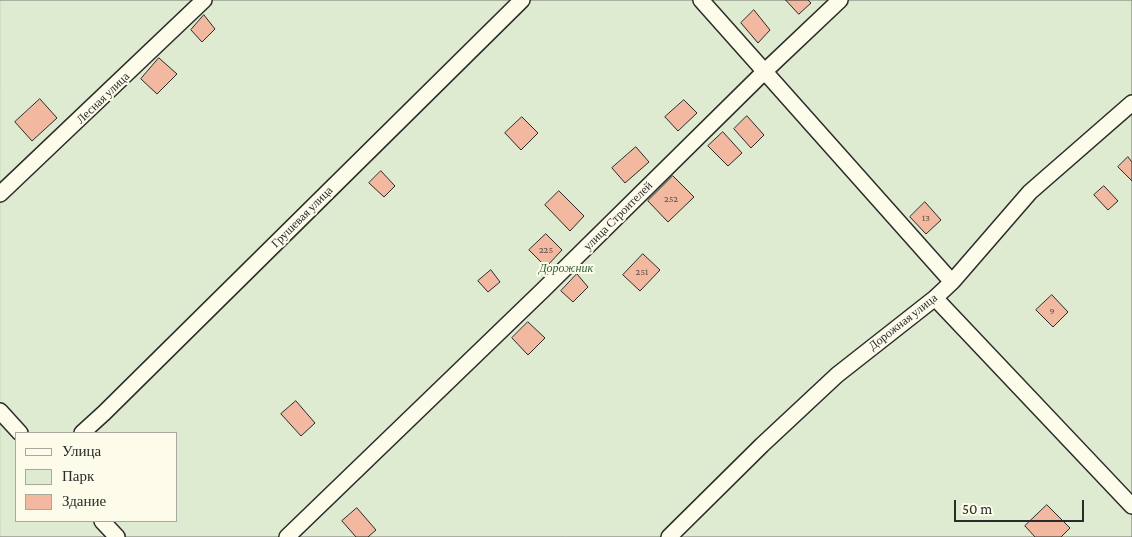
<!DOCTYPE html>
<html>
<head>
<meta charset="utf-8">
<style>
	body { margin:0 }
	#map { position:relative; width:1132px; height:537px; overflow:hidden; background:#fdfbea; font-family:"Crimson Pro",serif }
	canvas { display:block }
	.legend { position:absolute; left:15px; top:432px; width:162px; height:90px; box-sizing:border-box; background:#fdfbea; border:1px solid #a9a89e; margin:0; padding:6px 9px; list-style:none; font-size:15px; color:#2b2b2b }
	.legend li { display:flex; align-items:center; gap:10px; height:25px }
	.legend b { width:25px; border:1px solid #a9a89e }
	.scale { position:absolute; left:954px; top:500px; width:130px; height:22px; box-sizing:border-box; border:2px solid #2b2b2b; border-top:0; padding-left:6px; font-size:15px; line-height:18px; white-space:nowrap; color:#2b2b2b; -webkit-text-stroke:4px #fdfbea; paint-order:stroke }
</style>
</head>
<body>
<div id="map">
<canvas width="1132" height="537"></canvas>
<ul class="legend">
<li><b style="height:6px;background:#fdfbea"></b>Улица</li>
<li><b style="height:14px;background:#deebd1"></b>Парк</li>
<li><b style="height:14px;background:#f2b8a0"></b>Здание</li>
</ul>
<div class="scale">50 m</div>
</div>
<script>
const c = document.querySelector('canvas').getContext('2d');
c.lineJoin = 'round';
function fill(path, color) {
  c.fillStyle = color;
  c.fill(path, 'evenodd');
}
function strokePath(path, color, width, dash) {
  c.strokeStyle = color;
  c.lineWidth = width;
  c.lineCap = dash ? 'butt' : 'round';
  c.setLineDash(dash || []);
  c.stroke(path);
}
function label(font, color, halo, rows, align = 'center') {
  c.font = font + ' "Crimson Pro",serif';
  c.lineWidth = 4;
  c.setLineDash([]);
  c.textBaseline = 'middle';
  c.strokeStyle = halo;
  c.fillStyle = color;
  for (const [text, x, y, turn = 0] of rows) {
    c.save();
    c.translate(x, y);
    c.rotate((+turn || 0) * Math.PI / 180);
    c.textAlign = isNaN(turn) ? turn : align;
    if (halo) c.strokeText(text, 0, 0);
    c.fillText(text, 0, 0);
    c.restore();
  }
}
const green = new Path2D(`
	M0 0H1132V537H0ZM16 433H176V521H16Z`);
fill(green, '#deebd1');
strokePath(green, '#74746e', 1);
const building = new Path2D(`
	M786 0H808L811 3 799 14Z
	M754 10 770 30 758 43 741 23Z
	M204 15 215 29 202 42 191 30Z
	M159 58 177 74 157 94 141 79Z
	M40 99 57 118 32 141 15 122Z
	M684 100 697 113 678 131 665 117Z
	M747 116 764 135 751 148 734 129Z
	M522 117 538 133 521 150 505 133Z
	M723 132 742 153 728 166 708 146Z
	M636 147 649 162 625 183 612 168Z
	M1128 157 1132 162V181L1118 167Z
	M381 171 395 186 384 197 369 183Z
	M673 176 694 197 668 222 648 201Z
	M1104 186 1118 201 1108 210 1094 195Z
	M559 191 584 216 570 231 545 205Z
	M925 202 941 220 926 234 910 217Z
	M546 234 562 250 546 267 529 250Z
	M643 254 660 270 640 291 623 275Z
	M491 270 500 282 488 292 478 281Z
	M577 274 588 287 573 302 561 291Z
	M1052 295 1068 312 1053 327 1036 310Z
	M528 322 545 338 528 355 512 338Z
	M296 401 315 423 301 436 281 414Z
	M1047 505 1070 528 1061 537H1035L1025 526Z
	M357 508 376 530 368 537H356L342 521Z`);
fill(building, '#f2b8a0');
strokePath(building, '#2b2b2b', 1);
const street = new Path2D(`
	M701 0 952 282
	M0 194 204 0
	M935 298 1132 506
	M0 411 20 433
	M82 433 104 413 522 0
	M102 521 117 537
	M287 537 543 290 764 72 840 0
	M669 537 762 445 837 375 935 298 952 282 1030 192 1132 103`);
strokePath(street, '#2b2b2b', 18);
strokePath(street, '#fdfbea', 15);
label('10px', '#5d4e48', null, [
	["252",671,199],
	["13",926,218],
	["225",546,250],
	["251",642,272],
	["9",1052,311]
]);
label('12px', '#2b2b2b', '#fdfbea', [
	["Лесная улица",103,98,-44],
	["улица Строителей",618,216,-45],
	["Грушевая улица",302,217,-45],
	["Дорожная улица",903,322,-38]
]);
label('italic 12px', '#34623c', '#fdfbea', [
	["Дорожник",566,268]
]);
</script>
</body>
</html>
